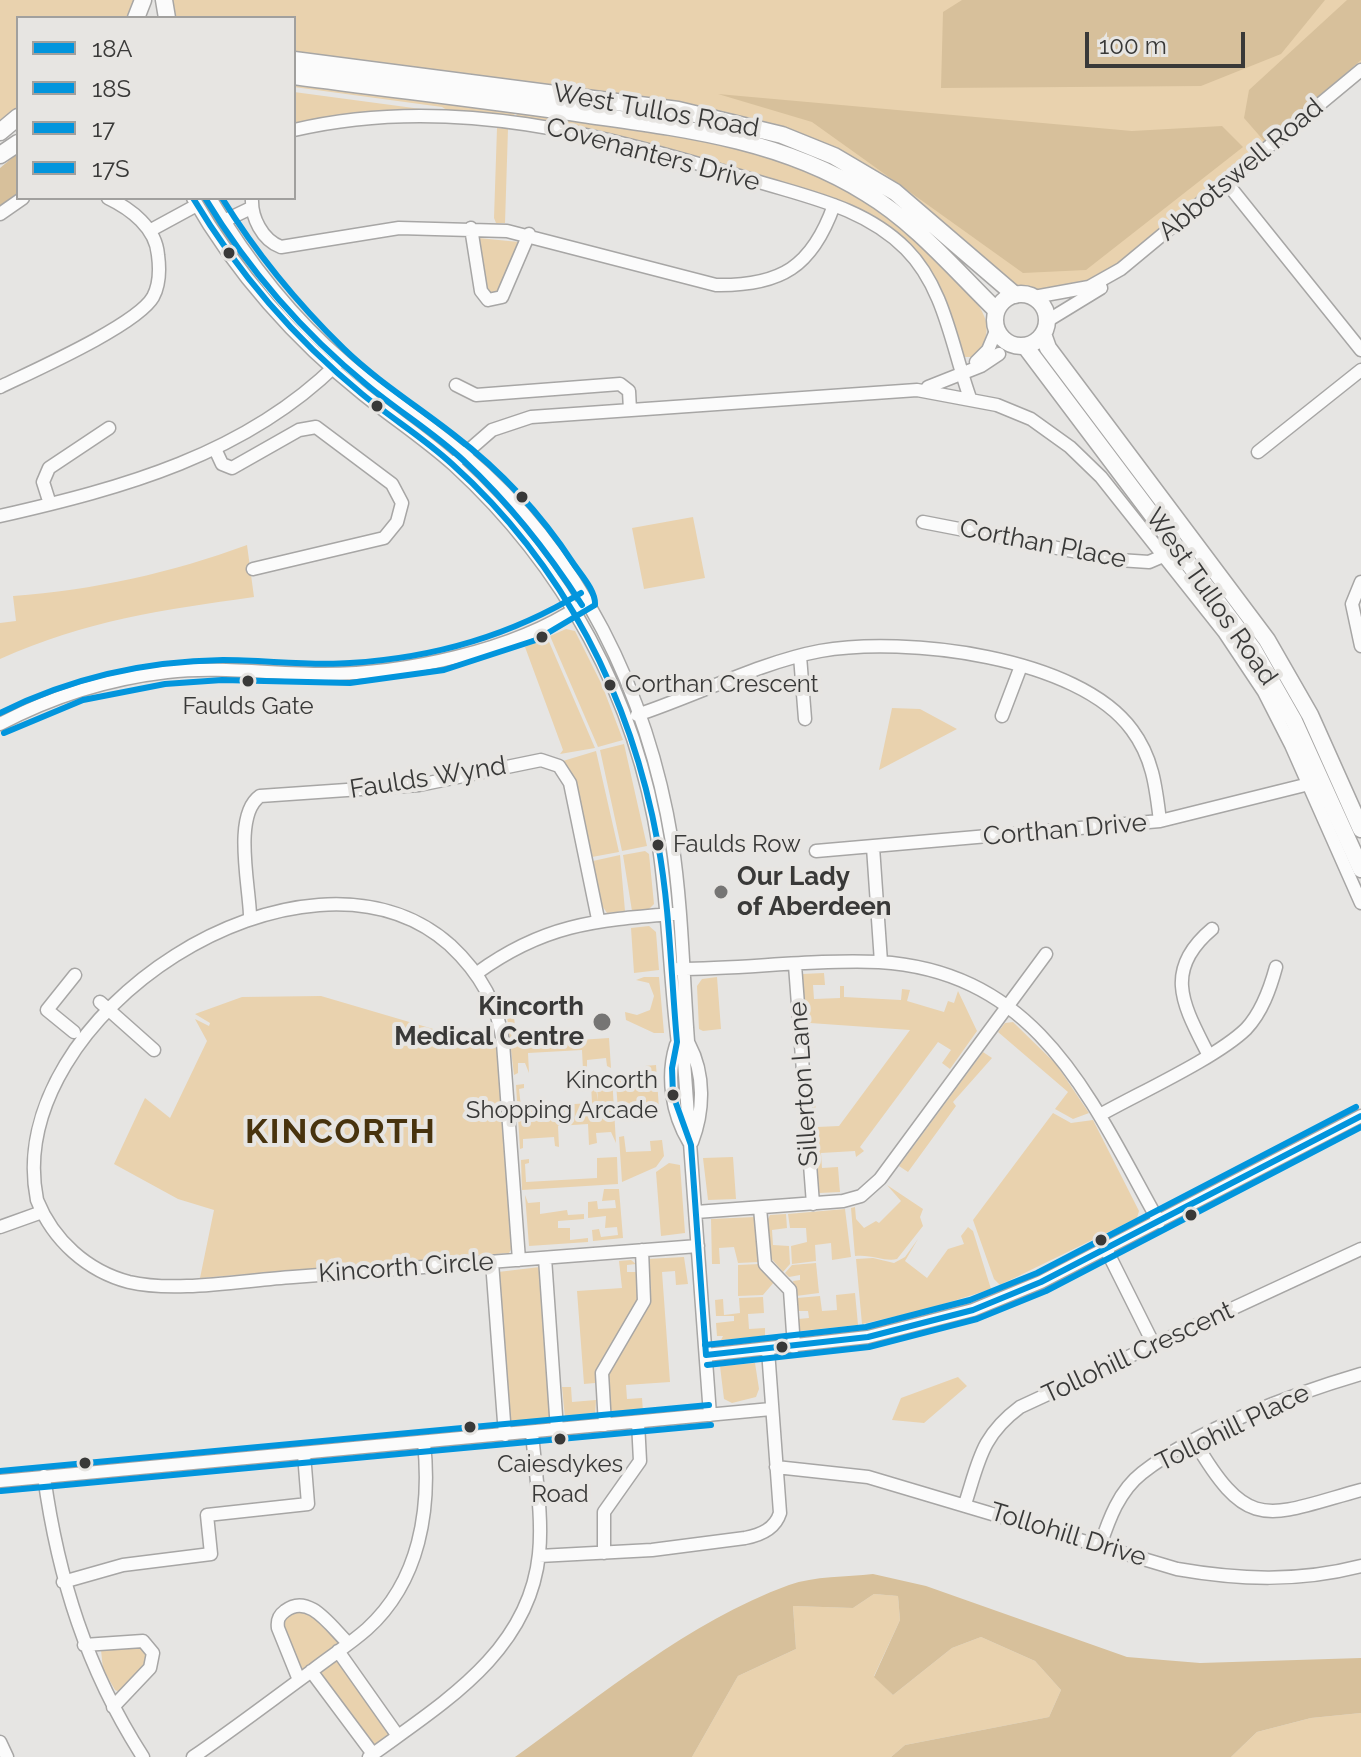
<!DOCTYPE html>
<html>
<head>
<meta charset="utf-8">
<style>
	body { margin:0 }
	#map { position:relative; width:1361px; height:1757px; overflow:hidden; background:#e6e5e3; font-family:Raleway,sans-serif }
	canvas { display:block }
	.legend { position:absolute; left:16px; top:16px; width:280px; height:184px; box-sizing:border-box; background:#e7e5e2; border:2px solid #a1a09e; margin:0; padding:10px 14px; list-style:none; font-size:24px; color:#393938 }
	.legend li { display:flex; align-items:center; gap:16px; height:40px }
	.legend b { width:40px; border:2px solid #a1a09e }
	.scale { position:absolute; left:1085px; top:32px; width:160px; height:36px; box-sizing:border-box; border:4px solid #393938; border-top:0; padding-left:10px; font-size:24px; line-height:28px; white-space:nowrap; color:#393938; -webkit-text-stroke:6px #e7e5e2; paint-order:stroke }
</style>
</head>
<body>
<div id="map">
<canvas width="1361" height="1757"></canvas>
<ul class="legend">
<li><b style="height:10px;background:#0295dd"></b>18A</li>
<li><b style="height:10px;background:#0295dd"></b>18S</li>
<li><b style="height:10px;background:#0295dd"></b>17</li>
<li><b style="height:10px;background:#0295dd"></b>17S</li>
</ul>
<div class="scale">100 m</div>
</div>
<script>
const c = document.querySelector('canvas').getContext('2d');
c.lineJoin = 'round';
function fill(path, color) {
  c.fillStyle = color;
  c.fill(path, 'evenodd');
}
function strokePath(path, color, width, dash) {
  c.strokeStyle = color;
  c.lineWidth = width;
  c.lineCap = dash ? 'butt' : 'round';
  c.setLineDash(dash || []);
  c.stroke(path);
}
function label(font, color, halo, rows, align = 'center') {
  c.font = font + ' Raleway,sans-serif';
  c.lineWidth = 8;
  c.setLineDash([]);
  c.textBaseline = 'middle';
  c.strokeStyle = halo;
  c.fillStyle = color;
  for (const [text, x, y, turn = 0] of rows) {
    c.save();
    c.translate(x, y);
    c.rotate((+turn || 0) * Math.PI / 180);
    c.textAlign = isNaN(turn) ? turn : align;
    if (halo) c.strokeText(text, 0, 0);
    c.fillText(text, 0, 0);
    c.restore();
  }
}
fill(new Path2D(`
	M0 0H143L136 18H18V117L0 132Z
	M158 0H1361V70L1104 280 1029 295H1015L895 192 755 127 294 60V18H157Z
	M294 83 515 111 514 118 452 113 442 107 294 87Z
	M294 92 436 111 294 124Z
	M517 112C648 129 794 139 902 224 922 240 939 262 957 281 981 306 1000 325 975 357H962L946 299 931 272 910 244 868 214 604 133 516 118Z
	M497 128 508 129 505 223H496L494 218Z
	M478 238 519 242 502 291 489 294 486 288Z
	M693 517 705 578 644 589 632 528Z
	M247 545 254 597C162 610 87 620 0 659V623L16 621 13 596C94 590 171 573 247 545Z
	M566 629 575 631 602 685 623 740 598 747 550 636Z
	M547 637 595 748 560 754 563 750 525 647Z
	M892 708 920 709 957 729 879 770Z
	M624 744 647 846 622 851 600 750Z
	M596 751 619 852 592 857 575 779 563 761Z
	M645 851 649 854 654 904 648 910 632 911 623 855Z
	M620 855 625 911 607 913 601 904 593 861Z
	M649 926 656 932 659 970 634 973 631 928Z
	M824 973 825 985H813L814 999 840 998V986H844V997L901 1000 902 989 910 990 907 1001 944 1012 948 1001 954 1003 958 991 977 1031 950 1069 942 1063 951 1050 938 1042 860 1147 864 1151 856 1157 855 1151 821 1153 822 1168 838 1167 840 1192 819 1193 816 1190 809 1091 814 1087 817 1127 839 1126 910 1030 810 1023 811 1043 807 1042 802 974Z
	M644 977H659L664 1033H654L626 1020 625 1012 637 1015 650 1010 654 996 649 983 636 980Z
	M717 977 721 1029 703 1031 699 1029 697 986 702 979Z
	M321 996 457 1036 496 1038 513 1246 509 1253 200 1278 214 1210 178 1199 114 1164 145 1098 170 1118 207 1041 195 1019 209 1026 210 1023 195 1014 242 997Z
	M510 1012 519 1013V1017H514L516 1036 578 1032 579 1040 609 1038 611 1068 607 1066 606 1058 587 1060V1068L583 1070 582 1050 528 1053 529 1073 525 1063H518V1073L514 1075 507 1016Z
	M1013 1022 1056 1064 1089 1113 1073 1119 1055 1109 1068 1092 998 1032 1005 1023Z
	M983 1052 992 1058 953 1102 956 1106 908 1172 899 1166Z
	M656 1065 659 1109 618 1110 616 1083 620 1078 645 1076V1066Z
	M612 1076 616 1143 611 1132 596 1133 597 1143 589 1145 588 1124 558 1126 559 1147 555 1146 554 1137 523 1139V1148L520 1149 516 1085 524 1084V1088L519 1089 521 1107 592 1103 591 1084 595 1083 598 1101 597 1087 609 1086Z
	M1053 1113 1071 1123 1093 1120 1139 1211 1137 1218 1000 1285 994 1279 973 1220Z
	M624 1136 626 1152 651 1151 650 1141 662 1140 664 1156 656 1167 622 1182 619 1137Z
	M617 1157 618 1184 522 1190 521 1160 529 1159V1163L525 1164 526 1182 597 1178V1158Z
	M733 1157 736 1199 708 1200 703 1158Z
	M669 1163 680 1165 685 1233 661 1236 656 1172Z
	M887 1185 923 1209 920 1217 923 1226 897 1259C885 1262 872 1254 855 1256L851 1208 855 1207 856 1219 864 1228 876 1221 879 1223 901 1201Z
	M604 1189H619L623 1238 593 1241 592 1230 599 1229 601 1237 618 1235 617 1227 605 1228 606 1216 588 1218V1202L597 1201 598 1209 616 1208 615 1200 602 1201Z
	M525 1195 528 1203 540 1202V1214L567 1210 568 1215 584 1214V1219L558 1221V1228H570V1240L588 1238V1242L529 1246Z
	M845 1209 851 1257 832 1260 831 1243 815 1245 816 1261 792 1264 791 1246 807 1242 806 1228H790L788 1214Z
	M786 1214 787 1228 772 1230 773 1245 789 1246 790 1264 783 1272 770 1257 767 1221 770 1215Z
	M755 1217 759 1262 738 1263 734 1247 719 1248 720 1264H712L711 1219Z
	M968 1227 973 1231 991 1289 928 1309 862 1324 856 1259 873 1258 894 1263 905 1257 918 1239 905 1261 927 1278 948 1249 964 1244 961 1236Z
	M684 1257 688 1284 676 1285 675 1271 662 1272 670 1382 626 1385 627 1399 642 1398 643 1412 610 1415 606 1373 643 1312 647 1259Z
	M631 1260 636 1264 627 1265V1272H637V1302L599 1364 595 1383 584 1384 577 1291 622 1288 619 1261Z
	M816 1263 819 1293 796 1296 793 1281 800 1280V1275L789 1277 785 1273 792 1265Z
	M760 1264 775 1281 763 1295 738 1296V1265Z
	M540 1267 551 1419 511 1424 498 1272Z
	M855 1293 858 1325 800 1331 798 1319 809 1318 808 1311H798L797 1298 820 1296 822 1311 837 1310 836 1295Z
	M763 1297 764 1313 748 1314 749 1329 765 1328V1336L721 1340 723 1336H717L716 1323 734 1321V1316H716L715 1300 723 1299 724 1315 740 1313 739 1298Z
	M755 1363 759 1389 756 1397 732 1403 724 1399 720 1366Z
	M958 1377 967 1386 924 1423 892 1420 901 1398Z
	M562 1387H571L572 1402 596 1400 595 1416 565 1418Z
	M874 1594 898 1596 900 1620 874 1676 893 1695 952 1648 981 1637 1035 1661 1061 1690 1049 1717 905 1745 891 1757H692L738 1676 796 1649 793 1606 853 1608Z
	M302 1604 348 1643 339 1651 398 1736 373 1754 312 1671 299 1680 279 1617Z
	M140 1647 148 1654 147 1665 120 1692 115 1690 103 1669 101 1650Z
	M1361 1713V1757H1231L1257 1732 1311 1718Z`), '#e9d2ae');
fill(new Path2D(`
	M962 0H1325L1281 54 1201 86 941 88 943 12Z
	M1347 0H1361V60L1265 142 1244 118 1249 90Z
	M718 94 1132 131 1222 126 1243 147 1086 270 1023 273 812 122Z
	M18 153V194L0 208V168Z
	M873 1574 926 1586 1127 1657 1200 1663 1361 1658V1713L1311 1718 1257 1732 1231 1757H891L905 1745 1049 1717 1061 1690 1035 1661 981 1637 952 1648 893 1695 874 1677 900 1620 898 1596 874 1594 853 1608 793 1606 796 1649 738 1676 692 1757H515C602 1695 688 1622 789 1585 814 1576 847 1577 873 1574Z`), '#d7c09b');
const minor = new Path2D(`
	M294 130C451 93 604 135 753 180 807 197 864 207 906 249 945 288 952 348 970 398
	M1226 182 1361 350
	M193 198C235 272 296 341 363 394 393 418 425 439 454 465 565 567 636 697 659 847 669 914 670 984 679 1052L684 1061
	M210 198C245 257 291 317 344 362 382 395 425 422 464 455 580 552 648 694 672 842 682 907 683 975 688 1041L684 1061 710 1415
	M252 198C251 217 262 240 281 247L399 228 507 231 716 285C781 286 812 267 834 205
	M0 214 23 198
	M224 221 251 208
	M471 228 481 291 488 300 502 297 529 234
	M151 230 197 205
	M1034 297 1089 287 1121 269 1361 70
	M1047 321 1101 288
	M976 362 988 350 996 331
	M456 385 476 395 620 384 629 391 630 410
	M0 387C33 371 137 325 153 297 160 284 160 270 158 255 156 228 131 209 108 198
	M928 387 981 366 999 354
	M216 451 222 464 232 468 299 430 316 427 392 484 402 503 397 522 384 538 253 569
	M1258 452 1361 370
	M453 464 492 430 531 417 917 390 997 405 1031 419 1070 447 1101 477 1224 632 1264 692 1291 745 1361 903
	M50 504 43 482 49 468 109 428
	M0 516C123 488 244 455 336 365
	M923 522 1119 560 1149 562 1163 556
	M1361 582 1352 604 1361 646
	M800 656 805 719
	M637 715C695 696 761 662 820 651 905 636 1078 656 1132 730 1153 758 1156 788 1160 821
	M1002 716 1021 666
	M0 724C53 696 107 679 167 672 219 666 272 674 324 674 404 674 513 651 580 606
	M873 847 881 962
	M816 851 1160 821 1309 784
	M250 915C249 884 233 815 260 796L419 785 541 760 559 766 570 783 598 919
	M795 965 813 1204
	M678 969C745 969 812 959 879 962 1040 972 1091 1101 1159 1222
	M477 973C543 925 594 920 673 914
	M100 1002 154 1050
	M74 1032 47 1010 75 975
	M689 1044C705 1074 704 1111 692 1142
	M676 1045C666 1077 672 1114 689 1142
	M1208 1054C1184 1006 1162 971 1212 929
	M1100 1115C1139 1093 1216 1058 1246 1029 1262 1012 1270 989 1276 967
	M760 1208 765 1264 790 1290 794 1347
	M696 1212 843 1201 861 1196 880 1179 1046 954
	M0 1227 42 1212
	M1106 1249 1154 1345
	M545 1258 557 1430
	M519 1260 503 1043C498 1003 479 972 450 945 305 817 0 1016 37 1200 53 1240 87 1271 129 1282 176 1293 244 1280 293 1277 428 1267 563 1256 698 1246
	M492 1262 505 1435
	M706 1355 868 1337 973 1310 1041 1282 1361 1116
	M605 1425 602 1373 644 1301 642 1250
	M1195 1442C1249 1534 1267 1516 1361 1490
	M776 1467 868 1477 1177 1569C1240 1580 1299 1582 1361 1566
	M44 1476C58 1578 87 1670 143 1757
	M0 1481 771 1409
	M965 1504C979 1461 981 1436 1020 1407L1361 1249
	M1100 1546C1109 1519 1119 1491 1142 1473 1198 1429 1293 1394 1361 1374
	M604 1553V1512L640 1461 638 1422
	M539 1556 652 1550 745 1538C761 1535 775 1529 780 1513L768 1350
	M63 1582 123 1565 211 1554 207 1515 308 1504 304 1454
	M84 1645 143 1641 153 1653 150 1668 113 1707
	M338 1651 398 1736
	M311 1671 373 1754
	M299 1680 278 1628C277 1621 278 1616 285 1611 309 1592 331 1627 348 1643
	M0 1742 7 1757
	M193 1757C234 1729 273 1699 313 1670 331 1656 350 1644 367 1629 420 1581 431 1509 424 1442
	M369 1757C441 1704 529 1653 539 1554 543 1515 535 1472 532 1432`);
const major = new Path2D(`
	M164 0 167 18
	M136 18 143 0
	M294 60 678 110 782 135 834 156 895 192 1015 295
	M294 76C390 89 487 100 583 114 681 128 780 139 866 193 916 223 955 270 996 310
	M0 132 18 117
	M0 155 18 143
	M995 320a26 26 0 1 1 52 0a26 26 0 1 1-52 0Z
	M1043 334 1048 348 1267 640 1310 715 1361 829
	M1025 346 1253 649 1294 721 1361 869`);
strokePath(minor, '#a7a6a5', 15);
strokePath(major, '#a7a6a5', 19);
strokePath(minor, '#fbfbfb', 12);
strokePath(major, '#fbfbfb', 16);
strokePath(new Path2D(`
	M193 198C238 273 294 338 362 394 391 418 424 438 452 464 564 565 631 696 658 844 670 909 671 976 677 1042L672 1068 673 1095 691 1145 706 1355
	M706 1355 868 1337 973 1310 1041 1282 1361 1116`), '#0295dd', 6);
strokePath(new Path2D(`
	M4 733 83 700 165 684 222 680 350 683 444 670 536 640 595 605C596 591 581 575 573 563 541 514 501 471 454 435 417 406 377 381 344 349 297 303 256 253 222 198
	M707 1365 869 1347 977 1319 1046 1291 1361 1127
	M1 1491 711 1425`), '#0295dd', 6);
strokePath(new Path2D(`
	M205 198C248 269 302 332 367 385 398 411 433 432 463 460 509 503 548 552 582 605
	M0 713C70 678 145 661 223 660 265 660 308 666 350 663 433 658 510 636 581 593`), '#0295dd', 6);
strokePath(new Path2D(`
	M705 1345 866 1327 970 1300 1037 1273 1356 1107
	M0 1471 709 1405`), '#0295dd', 6);
for (const [x, y, r, color] of [
	[229,253,7,"#393938"],
	[377,406,7,"#393938"],
	[522,497,7,"#393938"],
	[542,637,7,"#393938"],
	[248,681,7,"#393938"],
	[610,685,7,"#393938"],
	[658,845,7,"#393938"],
	[721,892,8,"#767574"],
	[602,1022,10,"#767574"],
	[673,1095,7,"#393938"],
	[1191,1215,7,"#393938"],
	[1101,1240,7,"#393938"],
	[782,1347,7,"#393938"],
	[470,1427,7,"#393938"],
	[560,1439,7,"#393938"],
	[85,1463,7,"#393938"]
]) {
  const dot = new Path2D();
  dot.arc(x, y, r, 0, 2 * Math.PI);
  c.fillStyle = color;
  c.fill(dot);
  strokePath(dot, '#e7e5e2', 3);
}
label('24px', '#393938', '#e7e5e2', [
	["Corthan Crescent",625,685],
	["Faulds Gate",248,707,"center"],
	["Faulds Row",673,845],
	["Kincorth",658,1081,"right"],
	["Shopping Arcade",658,1111,"right"],
	["Caiesdykes",560,1465,"center"],
	["Road",560,1495,"center"]
], 'left');
label('26px', '#393938', '#e7e5e2', [
	["West Tullos Road",656,111,10],
	["Covenanters Drive",653,155,15],
	["Abbotswell Road",1241,170,-40],
	["Corthan Place",1043,544,11],
	["West Tullos Road",1211,597,55],
	["Faulds Wynd",428,778,-9],
	["Corthan Drive",1065,830,-5],
	["Sillerton Lane",804,1084,-94],
	["Kincorth Circle",406,1268,-4],
	["Tollohill Crescent",1138,1353,-25],
	["Tollohill Place",1233,1428,-26],
	["Tollohill Drive",1068,1535,17]
]);
label('bold 26px', '#393938', '#e7e5e2', [
	["Our Lady",737,877],
	["of Aberdeen",737,907],
	["Kincorth",584,1007,"right"],
	["Medical Centre",584,1037,"right"]
], 'left');
c.letterSpacing = '2px';
label('bold 34px', '#48330e', '#e7e5e2', [
	["KINCORTH",341,1133]
]);
c.letterSpacing = '0px';
</script>
</body>
</html>
